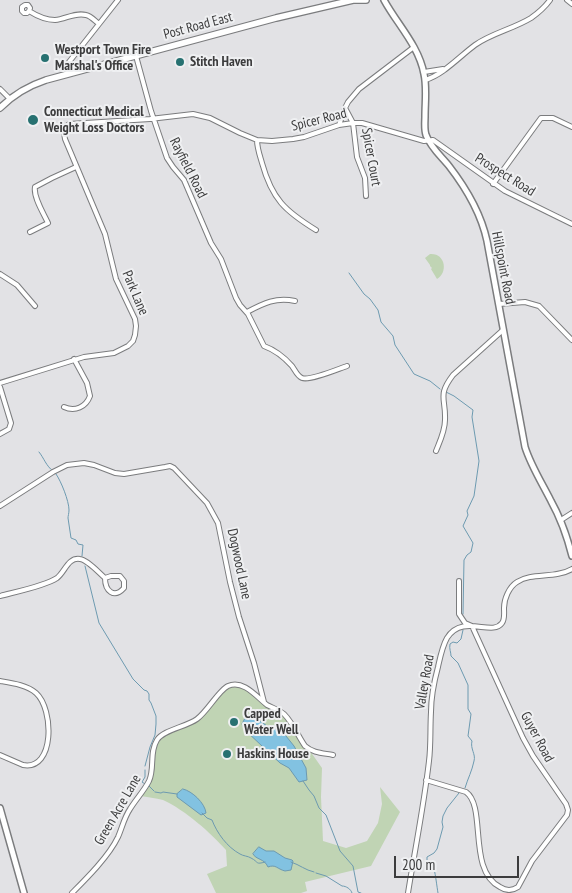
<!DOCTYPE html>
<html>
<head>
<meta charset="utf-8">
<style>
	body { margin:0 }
	#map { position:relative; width:572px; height:893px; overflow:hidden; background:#e2e2e5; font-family:"PT Sans Narrow",sans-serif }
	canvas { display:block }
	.scale { position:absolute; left:394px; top:856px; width:125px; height:22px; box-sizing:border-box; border:2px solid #3c3c3d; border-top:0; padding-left:6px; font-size:15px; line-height:18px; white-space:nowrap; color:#3c3c3d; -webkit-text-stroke:4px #eff0f2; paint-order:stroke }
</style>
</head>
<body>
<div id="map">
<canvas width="572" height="893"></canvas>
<div class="scale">200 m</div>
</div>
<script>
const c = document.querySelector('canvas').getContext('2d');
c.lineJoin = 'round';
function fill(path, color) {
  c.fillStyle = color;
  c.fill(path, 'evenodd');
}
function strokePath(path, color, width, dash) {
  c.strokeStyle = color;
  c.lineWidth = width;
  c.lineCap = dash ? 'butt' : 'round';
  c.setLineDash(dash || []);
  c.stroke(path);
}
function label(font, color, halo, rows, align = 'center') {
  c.font = font + ' "PT Sans Narrow",sans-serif';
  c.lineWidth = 4;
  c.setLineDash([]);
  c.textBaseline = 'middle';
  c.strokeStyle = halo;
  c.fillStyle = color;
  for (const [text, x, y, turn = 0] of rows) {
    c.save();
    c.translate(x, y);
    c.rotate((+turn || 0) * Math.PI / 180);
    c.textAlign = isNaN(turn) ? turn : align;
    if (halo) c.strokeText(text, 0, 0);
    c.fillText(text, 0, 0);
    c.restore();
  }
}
fill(new Path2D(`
	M430 254C446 253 448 273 437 279L431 269 432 268 430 266V265L425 258Z
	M240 685 264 702 284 714 322 768 321 797 323 841 346 848 367 841 378 823 382 804 380 787 400 812 371 866 305 882 307 891 301 893H216L207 874 227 866 226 850C211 833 185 810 163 800 156 798 147 797 140 796L151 774 152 755 159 737 195 720 227 686Z`), '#c0d4b4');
const water = new Path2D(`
	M252 715 267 726 282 731 294 746 306 768 307 780 299 782 289 768 280 763 245 730 242 724 245 718Z
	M183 789C192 791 205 803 206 813L201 815 177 797V794Z
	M259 847 266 851H274L285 858 292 860 293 861 291 870 285 871C277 869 276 864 268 867 264 858 256 860 253 854Z`);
fill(water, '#82c2e1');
strokePath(water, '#6d9ab0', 1);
strokePath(new Path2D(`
	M349 273 364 294 370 299 378 310 381 322 393 336 395 345 414 374 430 381 440 389
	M446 392 454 396 473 410 472 417 479 461 474 496 467 511 468 515 463 526 473 543 471 552 467 555 464 560 463 614
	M39 452C44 458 46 466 53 471
	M56 474C61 481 69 501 69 510 69 513 68 516 68 518 69 525 70 531 71 538L76 540 78 544 83 545 82 556
	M85 566 99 623 133 679 144 690 147 691 149 694V700L151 703 156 716V724L155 735 150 747 145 766
	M463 630 461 639 457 643 453 642 450 644C449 649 451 652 451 656L458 663 468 685V709L471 714 468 736 472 741C470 749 476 754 474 761 472 771 468 778 465 788
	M303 781 309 790 314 796 319 808 326 815 340 851 353 866 358 892 361 893
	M145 784 142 782 145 777V770
	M149 786 154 791
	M155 792 161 793 163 792 177 794
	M202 813 207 818 212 820C217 833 227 847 240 854 243 856 248 856 251 858 259 862 255 865 265 862
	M291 862C300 865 305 870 314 872
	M316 873 326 876 342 886C346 886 351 889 352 893
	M438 893C437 888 435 869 433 866 432 864 429 862 427 860V857L434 853 437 849 443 827 442 822 443 816 447 808 459 793`), '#6d9ab0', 1);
const street = new Path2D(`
	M567 0 572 4
	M29 11 27 13H24L22 11V7L25 5H28L30 8 29 11C37 16 45 20 55 20 66 19 75 12 86 15 91 16 95 21 99 24
	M136 56 151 111 167 158 173 167 184 180 211 243 221 259 236 298 240 305 248 314 264 346C275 350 284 357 292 366 295 370 297 376 302 378 310 381 338 369 347 366
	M424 72 443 69
	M68 74 67 66 69 62 118 0
	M425 80C443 75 460 56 475 45 492 33 513 29 531 18 538 13 545 7 550 0
	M0 89 10 99
	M339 125 345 108
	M257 140C257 148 260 156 262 163 272 199 285 211 316 230
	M493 184 541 118H553L572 127
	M366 196 365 178 357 157 353 123 345 108 348 102 359 89 414 47
	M30 232 48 223C44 214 33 197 35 187L52 178 76 167
	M0 274 17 285 35 306
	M499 304 525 302 539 306 572 340
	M247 312C264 303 276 297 295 301
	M0 383 84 357 114 353 128 346 133 341 135 335 136 326 135 319 116 279 105 234 65 139 64 133V128L69 124 150 119 193 114 210 118 240 133 257 140 272 141 293 139 304 137 339 125 353 123H362L424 141 433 140 505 191 572 224
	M0 387 11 423 9 429 0 434
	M64 407C75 412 86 407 90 396L87 383 74 359
	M436 451C440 441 445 431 445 420 446 398 437 396 453 375L503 330
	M0 506 53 472 67 465 84 463 94 465 115 473 124 474 165 467 170 466 174 468 207 503 218 523 230 582 239 617 254 663 264 702
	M561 520 572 513
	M0 596C15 592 45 586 57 578 65 572 68 557 80 559 88 560 99 573 105 578L111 576H120L124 581V588C114 599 105 591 105 578
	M0 681C12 683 27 685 36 693 54 709 55 771 23 765L0 755
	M426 780 466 792C487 807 467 870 500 887 506 891 512 891 518 887L532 861 567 815 568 810 566 804 533 756 523 738 472 626 465 623 459 614V581
	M72 893C87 878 109 856 118 837 122 828 124 818 130 809 136 799 144 791 149 781 155 768 149 753 157 740 163 730 186 727 197 719 207 712 219 690 228 686 243 679 257 697 267 705 273 708 279 710 284 714 293 723 298 736 305 746 313 753 323 753 333 755
	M408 893C415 849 424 805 429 761 431 745 430 729 431 712 431 697 434 682 438 667 440 658 442 647 447 638 463 613 492 637 502 623 505 619 504 613 504 608 504 599 509 587 517 582 532 572 555 579 572 569`);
const secondary = new Path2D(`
	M384 0C397 24 419 46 424 74 427 87 425 102 425 116 425 122 424 129 426 135 431 148 441 156 449 166 466 188 481 213 487 241L525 447C531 466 542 483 551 501 561 519 567 536 572 556
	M0 808 24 893`);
const primary = new Path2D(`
	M0 108C13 95 28 86 46 80L276 18 353 0H366`);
strokePath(street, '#7b7c7e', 6);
strokePath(secondary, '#7b7c7e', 8);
strokePath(primary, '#7b7c7e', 8);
strokePath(street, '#fff', 4);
strokePath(secondary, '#fff', 5);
strokePath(primary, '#fff', 5.5);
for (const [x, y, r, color] of [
	[45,58,5,"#277171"],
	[180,62,5,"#277171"],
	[33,120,6,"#277171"],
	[234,722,5,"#277171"],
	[227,754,5,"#277171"]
]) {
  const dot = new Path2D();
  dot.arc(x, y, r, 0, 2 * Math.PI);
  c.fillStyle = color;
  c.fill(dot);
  strokePath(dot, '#eff0f2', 2);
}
label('14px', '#3c3c3d', '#eff0f2', [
	["Post Road East",198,26,-15],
	["Spicer Road",319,120,-14],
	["Spicer Court",371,157,80],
	["Rayfield Road",188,168,63],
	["Prospect Road",505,175,32],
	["Hillspoint Road",503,268,79],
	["Park Lane",135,293,67],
	["Dogwood Lane",239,564,78],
	["Valley Road",425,682,-80],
	["Guyer Road",537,737,62],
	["Green Acre Lane",118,810,-60]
]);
label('bold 14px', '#3c3c3d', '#eff0f2', [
	["Westport Town Fire",55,50],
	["Marshal's Office",55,66],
	["Stitch Haven",190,62],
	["Connecticut Medical",44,112],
	["Weight Loss Doctors",44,128],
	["Capped",244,714],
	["Water Well",244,730],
	["Haskins House",237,754]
], 'left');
</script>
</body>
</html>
